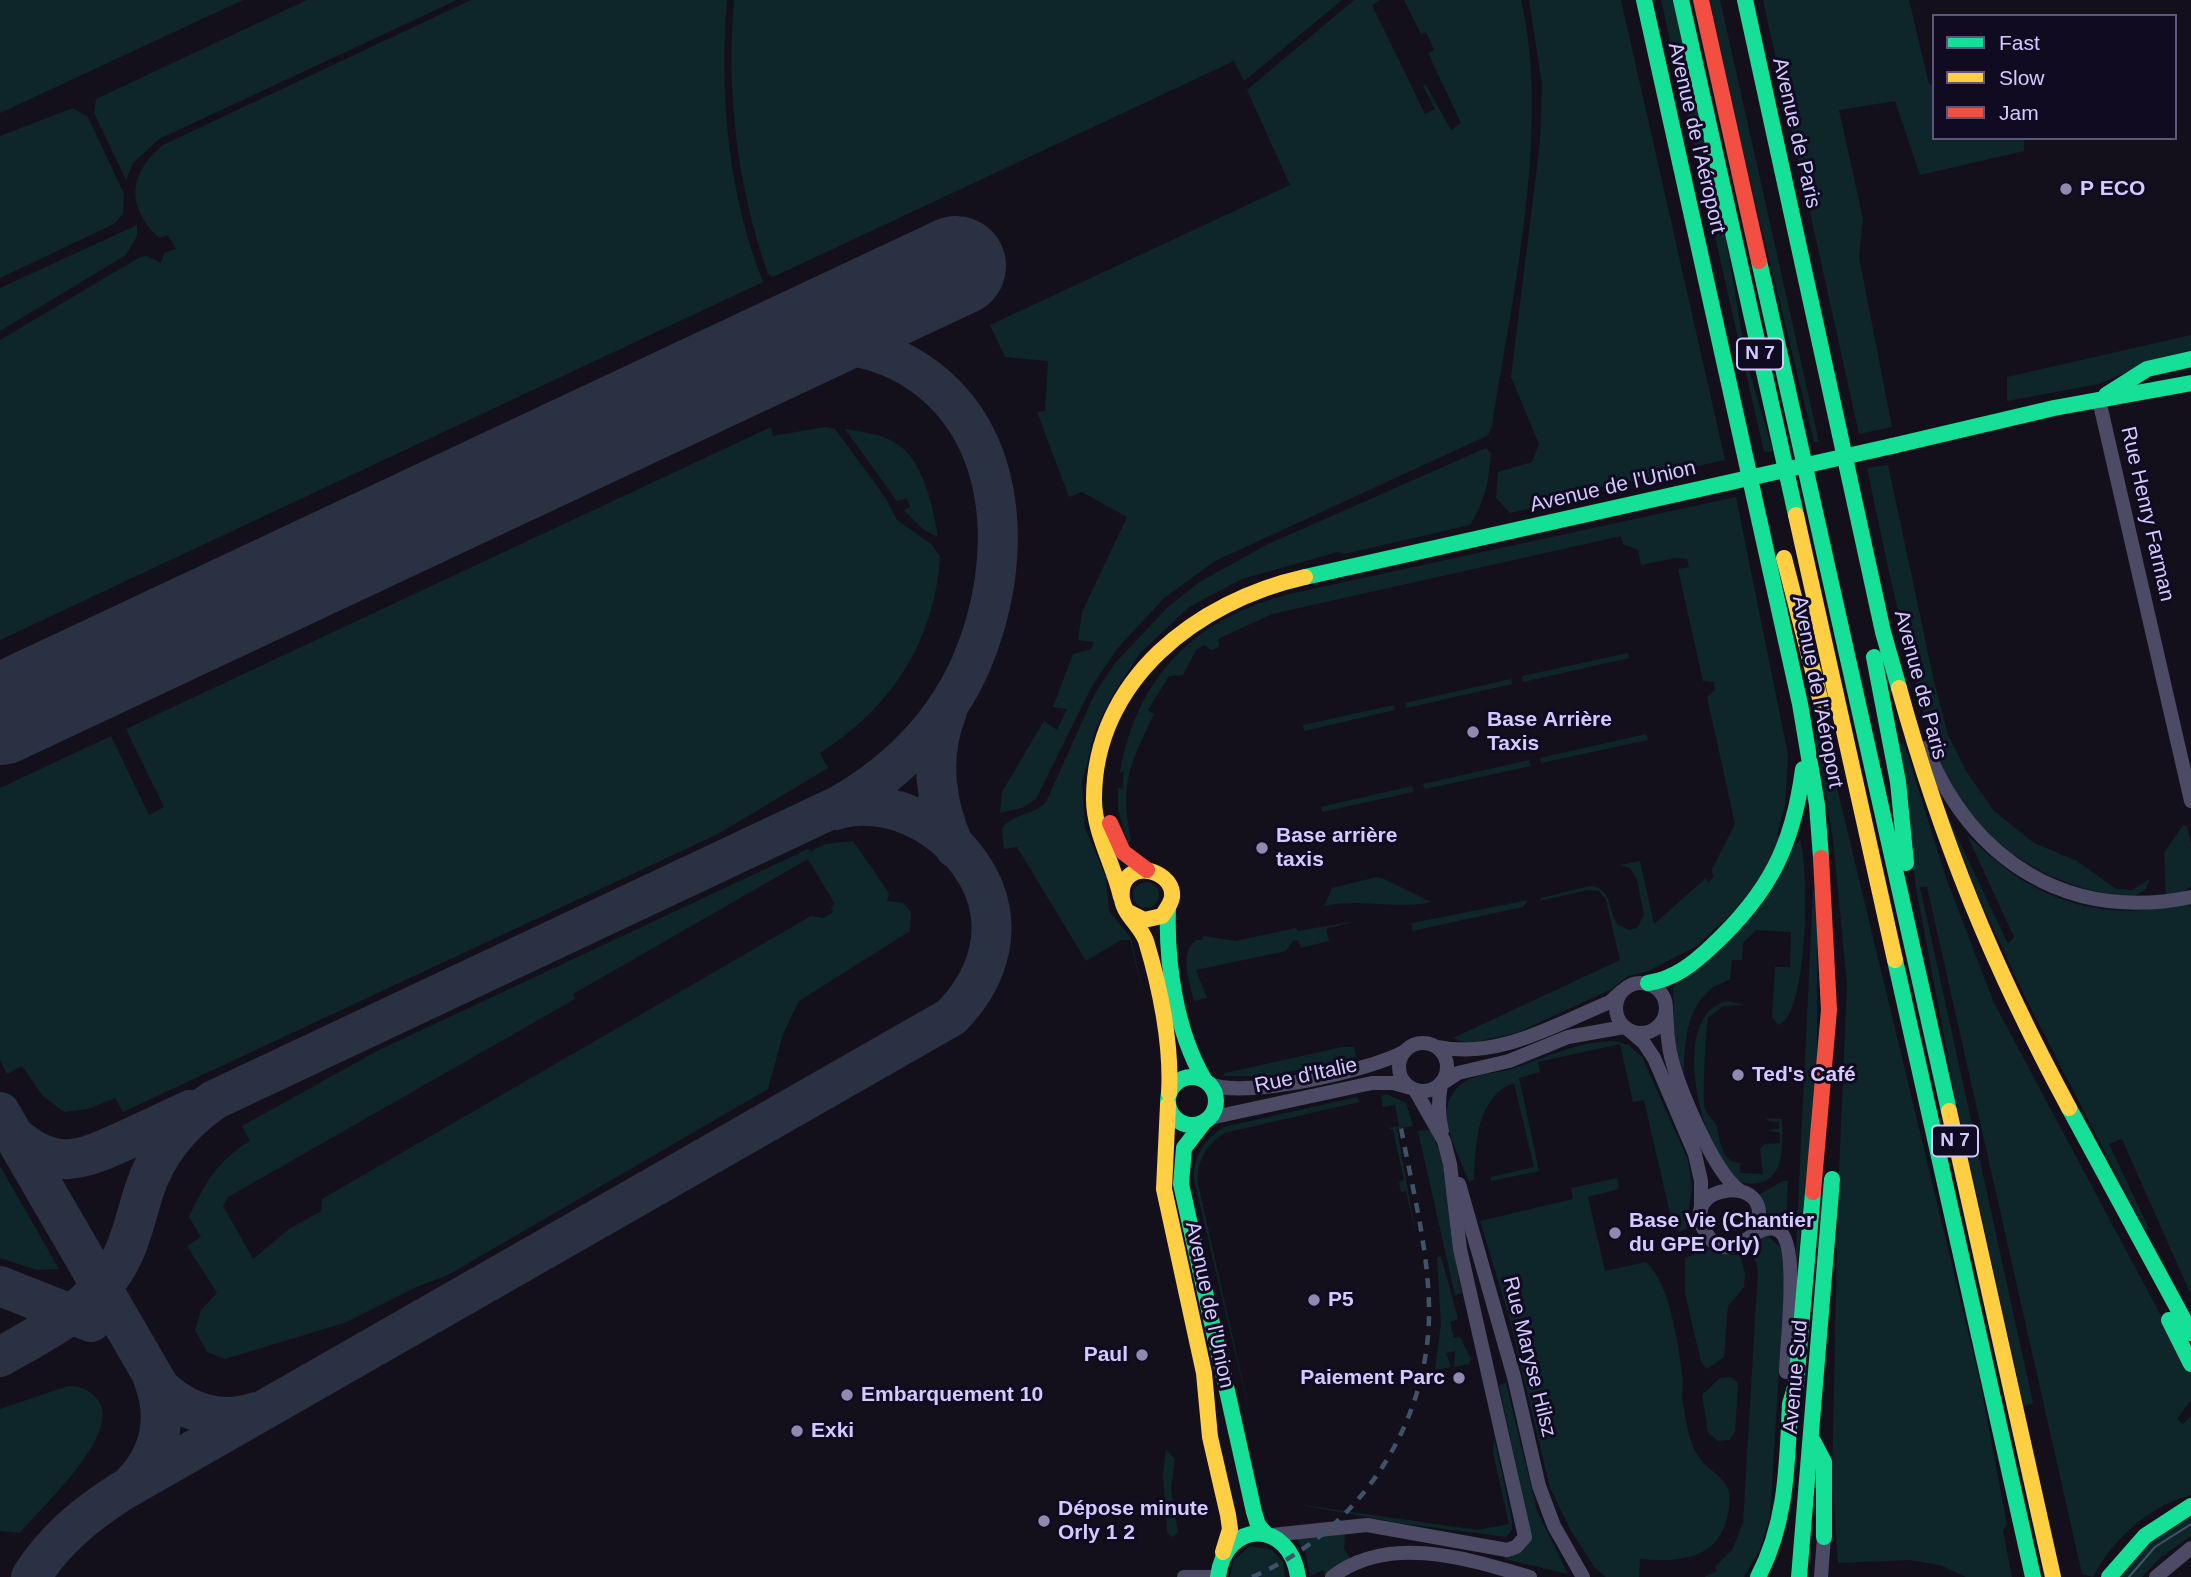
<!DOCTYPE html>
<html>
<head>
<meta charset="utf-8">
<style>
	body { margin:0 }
	#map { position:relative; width:2191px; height:1577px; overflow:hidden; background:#13101c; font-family:Arial,sans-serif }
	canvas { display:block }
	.legend { position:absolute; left:1932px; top:14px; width:245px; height:126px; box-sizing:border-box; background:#100b21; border:2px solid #5e577a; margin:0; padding:9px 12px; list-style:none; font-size:21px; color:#d4caff }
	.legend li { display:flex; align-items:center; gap:14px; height:35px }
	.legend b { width:35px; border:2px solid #5e577a }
</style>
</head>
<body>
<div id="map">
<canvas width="2191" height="1577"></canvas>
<ul class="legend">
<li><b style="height:9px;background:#16e098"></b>Fast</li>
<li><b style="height:9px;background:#ffcf43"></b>Slow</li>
<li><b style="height:9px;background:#f24e42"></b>Jam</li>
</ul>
</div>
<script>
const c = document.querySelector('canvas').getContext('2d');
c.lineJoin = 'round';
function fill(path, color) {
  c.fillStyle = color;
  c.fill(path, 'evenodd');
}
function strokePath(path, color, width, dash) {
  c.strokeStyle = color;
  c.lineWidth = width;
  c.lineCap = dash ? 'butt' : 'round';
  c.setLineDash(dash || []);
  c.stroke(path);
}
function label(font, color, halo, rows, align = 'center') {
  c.font = font + ' Arial,sans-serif';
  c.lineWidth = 6;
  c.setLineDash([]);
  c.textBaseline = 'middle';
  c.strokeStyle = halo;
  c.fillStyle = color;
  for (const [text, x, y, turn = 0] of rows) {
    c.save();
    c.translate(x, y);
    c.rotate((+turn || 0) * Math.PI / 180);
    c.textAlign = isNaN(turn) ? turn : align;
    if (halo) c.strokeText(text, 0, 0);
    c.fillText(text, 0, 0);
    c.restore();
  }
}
fill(new Path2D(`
	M0 0H243L0 113Z
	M307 0H457L159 139 133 163 126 180 94 113 96 99Z
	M471 0H727C719 94 728 194 763 282L0 640V340L140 257 147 256 161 263 164 253 176 249 168 235 159 238C125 206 129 173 163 145Z
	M734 0H1342L1244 81 1234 61 773 277 768 274C737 185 726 93 734 0Z
	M1354 0H1380L1372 5 1425 114 1435 109 1423 86 1426 85 1451 130 1461 123 1428 53 1434 50 1426 32 1421 34 1404 0H1521C1551 127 1512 298 1492 426L1488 435 1480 439 1215 561 1164 598 1117 649 1092 686 1036 799 1022 808 1000 813 1002 792 1044 721 1057 730 1067 709 1053 707 1073 654 1091 649 1094 642 1078 640 1082 612 1127 517 1082 492 1069 497 1037 412 1045 411 1048 361 1005 357 990 325 1290 185 1247 90Z
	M1529 0H1621L1725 460 1585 491 1580 497 1510 513 1496 498 1498 472 1532 462 1539 444 1511 377 1540 142 1542 84Z
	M1661 0H1673L1722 216 1747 364 1773 451 1764 452Z
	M1710 0H1720L1819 442H1814L1740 140Z
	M1763 0H1909L1929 84 1934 86V138H2024V151L1920 175 1895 101 1839 110 1863 219 1859 257 1892 427 1859 434Z
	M73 108 88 117 124 194 123 214 114 224 0 278V136Z
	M137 225V236L126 255 0 331V288Z
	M2191 335V350L2157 359 2099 384 2007 401V377Z
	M771 427 773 436 825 427 835 429 885 497 897 520 931 544 940 556C935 641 891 708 820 753L828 768 718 834 123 1112 115 1098 88 1109 64 1112 43 1096 22 1066 7 1074 0 1060V788L111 736 149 815 164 807 126 729Z
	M845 429C860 432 878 433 892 441 923 456 933 507 938 537L924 530 904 510 910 507 907 498 897 501Z
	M1486 448 1491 453C1489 479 1485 502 1470 525L1344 554 1338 552 1242 579 1189 607 1140 653 1112 696 1095 731 1082 783 1085 828 1106 877 1109 911 1131 938 1144 997 1130 940H1121L1086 961 1017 847 1004 849 1002 828C1014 813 1033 816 1046 802L1095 693 1116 662 1167 608 1198 583 1266 545Z
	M1888 465 1934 681 1948 735 1966 771 1994 811 2034 843 2077 861 2116 889 2132 890 2150 879 2145 890 2133 897C2070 893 2008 861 1968 813 1941 780 1930 735 1919 696 1899 621 1883 545 1867 468Z
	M1736 497 1788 755 1785 806 1777 834 1781 840 1753 893 1697 946 1646 972 1628 976 1610 990 1516 1033 1466 1044 1453 1038 1620 960 1606 900 1599 891 1587 890 1539 901 1541 898 1590 886C1613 888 1607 910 1618 925L1629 930 1637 928 1644 915 1637 879 1630 868 1620 865 1640 861 1654 924 1706 878 1708 883 1713 877 1712 869 1735 824 1707 697 1715 690 1714 682 1703 681 1678 569 1689 567 1687 559 1676 558 1641 565 1638 550 1623 544 1621 536 1272 614 1218 639 1219 647 1211 650 1204 645 1196 650 1183 675 1169 676 1148 710 1154 714C1130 765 1119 783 1131 840L1128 843 1118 810V788L1122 789 1124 771 1120 773C1137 674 1198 616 1294 593Z
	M1628 653 1629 658 1523 682 1522 676Z
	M1511 679 1512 684 1406 708 1405 703Z
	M1394 705 1395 710 1304 731 1303 725Z
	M1646 734 1648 740 1541 763 1540 758Z
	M1824 734 1979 1377 2007 1524 2003 1531 2012 1577H1966L1940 1565 1909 1560 1838 1563 1832 1482 1838 1195 1847 984 1833 839 1815 735Z
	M1904 743 1946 878 1994 1003 2191 1372V1400L2177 1419 2183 1424 2191 1416V1495C2149 1506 2113 1539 2093 1577L2082 1574 1927 887H1920L2033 1403 2024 1406 1958 1110 1916 888 1898 745Z
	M1529 760 1531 766 1425 789 1423 784Z
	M1412 786 1413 792 1322 812 1321 807Z
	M1945 811 2008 944 2014 937 1967 835C2016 883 2063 911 2133 911 2151 911 2174 902 2191 906V1295L2122 1139 2109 1144 2149 1229 2145 1230 2025 997 1978 896Z
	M2183 825 2187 826 2191 844V886L2183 892 2166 896 2164 853Z
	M1800 840C1809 866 1809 1017 1778 1025L1772 1017 1775 967H1790L1791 932 1756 930 1743 943 1742 960H1732L1730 979C1726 982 1718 984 1712 988 1686 1008 1684 1044 1684 1074L1675 1049 1673 987Z
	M853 841 889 893 887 901 903 903 911 912 910 931 799 1001 783 1034 768 1089 448 1275 416 1287 344 1323 225 1359 207 1352 195 1330 201 1310 217 1293 187 1246 201 1237 189 1217C204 1184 218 1160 250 1141L242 1126 377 1051 808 849 811 851 826 844ZM808 859 835 904 831 907 833 912 824 918 811 916 322 1199 321 1211 289 1229 253 1259 223 1206 228 1197 575 999 573 994Z
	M1377 877 1382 878 1431 902C1395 910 1361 898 1324 906L1332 888Z
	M1133 895a13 13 0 1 1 26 0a13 13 0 1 1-26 0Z
	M1813 891H1817V1062L1793 1311Z
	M1528 900 1523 907 1412 931V923Z
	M1356 921 1326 929 1329 941 1301 948 1298 940 1293 941 1286 951 1196 970 1207 998 1194 1001C1190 983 1178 954 1196 940H1202L1203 936 1236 941 1296 928 1298 931Z
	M1728 1001 1744 1005 1723 1006 1708 1018C1706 1028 1702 1102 1705 1109 1708 1117 1714 1119 1717 1127 1720 1140 1720 1152 1731 1161L1740 1163V1173L1763 1174 1760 1149 1765 1144 1780 1143V1133L1768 1130 1779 1129V1122L1768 1121 1767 1118 1782 1119C1782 1141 1787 1177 1758 1183 1750 1185 1740 1183 1733 1177 1701 1147 1667 1013 1728 1001Z
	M1615 1041 1628 1045 1642 1057 1688 1160 1692 1187 1686 1229 1679 1232 1673 1227 1644 1100 1633 1102 1620 1044 1538 1062 1540 1072 1519 1078 1539 1171 1491 1181V1177L1534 1167 1514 1083C1477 1096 1475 1144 1474 1179L1469 1182C1461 1159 1442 1128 1448 1104 1450 1095 1457 1087 1464 1082 1477 1073 1495 1074 1511 1069 1546 1058 1576 1041 1615 1041Z
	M1342 1047H1354L1356 1057 1269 1076H1223L1225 1073Z
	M1387 1094 1406 1103 1413 1126 1397 1129 1416 1235 1406 1191 1401 1192 1399 1182 1404 1180 1393 1130 1388 1128 1399 1126 1395 1105 1383 1107 1381 1096Z
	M1357 1097 1359 1102 1224 1133C1206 1146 1196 1161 1198 1184L1252 1423 1194 1180C1192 1157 1205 1139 1224 1127Z
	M1430 1130C1457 1181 1448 1239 1462 1293L1455 1295 1418 1131Z
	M0 1166 59 1269 37 1270 0 1258Z
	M1617 1178 1619 1189 1588 1197 1605 1271 1646 1262C1670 1284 1677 1340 1682 1372 1684 1383 1681 1394 1683 1404 1686 1420 1689 1443 1698 1456 1705 1468 1720 1473 1727 1487 1732 1496 1729 1508 1727 1518 1717 1561 1676 1562 1640 1559L1639 1577H1606L1595 1568 1571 1531 1550 1488 1510 1320 1480 1221 1573 1199 1571 1188Z
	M1783 1181H1788L1786 1225 1768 1215 1760 1194Z
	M1768 1236 1780 1247 1785 1272 1770 1517 1760 1550 1744 1577H1704L1717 1571 1715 1567 1732 1550 1743 1523 1758 1270 1752 1250 1763 1237Z
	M1709 1249 1723 1255H1740L1745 1273 1744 1287 1728 1306 1724 1357 1707 1369 1701 1362 1685 1293V1258Z
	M1441 1256 1458 1319 1450 1322 1454 1338 1460 1337 1471 1359 1469 1364 1454 1367 1455 1351 1446 1353 1451 1367 1435 1370 1441 1324 1437 1257Z
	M1731 1377 1738 1383 1735 1432 1729 1440 1718 1441 1708 1432 1702 1395 1720 1378Z
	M1506 1383 1537 1511 1568 1574 1505 1559V1553L1531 1534 1499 1385Z
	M68 1386C80 1386 89 1389 97 1399 125 1432 40 1508 20 1533L0 1531V1409Z
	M1494 1437 1512 1521V1530L1506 1537 1399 1523 1296 1504 1477 1530 1509 1524 1493 1453Z
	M1166 1450 1175 1459 1171 1489 1178 1533 1172 1537 1167 1532 1163 1473Z
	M2191 1513V1536L2161 1557 2142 1577H2117L2143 1545Z
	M1345 1530 1344 1549 1351 1559 1325 1574 1323 1570 1310 1576 1305 1551 1295 1536Z
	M1250 1546 1272 1550 1283 1562 1285 1577H1230L1233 1561Z`), '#0e2629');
strokePath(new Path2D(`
	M947 711C929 756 935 805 955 848
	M0 1112 160 1388C187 1413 220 1424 256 1412
	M12 1134C54 1172 80 1161 126 1140 147 1130 169 1120 190 1110
	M0 1286 91 1322
	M0 1357C42 1333 86 1312 114 1271 130 1247 135 1219 144 1191 156 1153 181 1123 214 1100L840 805C897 772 944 725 971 664 1016 560 1012 418 899 361 866 345 827 339 791 348 776 352 761 359 746 365
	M132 1484C162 1453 168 1417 153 1378
	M31 1577C54 1540 86 1514 122 1491L951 1017C979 989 997 951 990 910 978 844 901 790 835 810`), '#2a3142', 40);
strokePath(new Path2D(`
	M0 715 956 266`), '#2a3142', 100);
strokePath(new Path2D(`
	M2099 400 2191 801
	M1926 748C1973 862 2068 922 2191 897
	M1616 1008a25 25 0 1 1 50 0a25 25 0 1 1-50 0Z
	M1666 1009C1667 1023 1667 1038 1670 1052 1677 1085 1713 1171 1739 1190
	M1630 1031 1644 1043 1654 1058 1695 1154 1701 1181V1210
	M1399 1067a24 24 0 1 1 48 0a24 24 0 1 1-48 0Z
	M1438 1047C1500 1059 1554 1025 1610 1002L1622 991
	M1210 1084C1244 1099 1373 1070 1405 1051
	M1210 1118 1372 1083H1393L1411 1088
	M1442 1131C1438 1115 1438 1101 1441 1084L1458 1073 1509 1061 1568 1037 1624 1027
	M1459 1184 1514 1377 1539 1486 1554 1526 1583 1577
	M1755 1232C1781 1169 1673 1184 1706 1233 1732 1273 1755 1216 1779 1231 1800 1244 1786 1346 1786 1372
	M1272 1535 1367 1525 1507 1550 1516 1547 1525 1537 1460 1249 1450 1164 1444 1141 1415 1090
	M1184 1577H1211
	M1332 1577C1389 1533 1468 1559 1530 1577
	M1821 1577 1824 1537
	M2156 1577 2191 1548`), '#4d4a66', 14);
strokePath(new Path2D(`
	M1644 0 1800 704 1817 805 1821 858
	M1681 0 1796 515
	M1745 0 1883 632 1899 688
	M1759 261 1949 1111
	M2106 395 2147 369 2191 359
	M1892 446 2054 408 2191 383
	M1305 577 1677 494
	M1874 657 1898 782 1906 863
	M1168 909C1166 963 1176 1032 1204 1079
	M1895 960 2033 1577
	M1648 983C1674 979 1693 964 1712 946 1769 893 1793 846 1803 769
	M1168 1101a24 24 0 1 1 48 0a24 24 0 1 1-48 0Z
	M2069 1108 2191 1333
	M1204 1122 1184 1148 1181 1184 1254 1512 1258 1525 1265 1533
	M2169 1320 2191 1364
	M1790 1404 1796 1384 1813 1192
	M1813 1441 1824 1462V1537
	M1218 1577C1225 1519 1290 1519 1298 1577
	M1758 1577C1787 1522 1787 1464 1790 1404
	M1799 1577 1832 1179
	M2109 1577 2145 1536 2191 1506`), '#16e098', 16);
strokePath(new Path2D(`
	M1796 515 1895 960
	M1784 558 1822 706
	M1899 688C1941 841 1994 969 2069 1108
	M1121 897C1114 865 1094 833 1094 799 1094 680 1197 601 1305 577
	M1128 912 1144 920 1162 916C1166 910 1171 904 1172 897 1174 877 1146 863 1130 875 1122 881 1121 891 1122 899 1124 915 1141 926 1146 941 1160 987 1172 1045 1169 1093
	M1168 1105 1164 1189 1204 1373 1210 1437 1228 1515 1230 1529 1223 1552
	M1949 1111 2053 1577`), '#ffcf43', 16);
strokePath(new Path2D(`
	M1701 0 1759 261
	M1110 823 1123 852 1147 870
	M1813 1192 1829 1010 1821 858`), '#f24e42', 16);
strokePath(new Path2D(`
	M2129 1577 2155 1547 2191 1524`), '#405267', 2);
strokePath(new Path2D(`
	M1252 1577C1358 1532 1431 1424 1429 1307 1428 1247 1412 1187 1401 1128`), '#405267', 4.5, [10, 9]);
strokePath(new Path2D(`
	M1677 494 1892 446`), '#16e098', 16);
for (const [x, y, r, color] of [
	[2066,189,7,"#9089b0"],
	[1473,732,7,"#9089b0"],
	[1262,848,7,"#9089b0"],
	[1738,1075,7,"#9089b0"],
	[1615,1233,7,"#9089b0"],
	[1314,1300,7,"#9089b0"],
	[1142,1355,7,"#9089b0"],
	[1459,1378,7,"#9089b0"],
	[847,1395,7,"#9089b0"],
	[797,1431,7,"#9089b0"],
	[1044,1521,7,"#9089b0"]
]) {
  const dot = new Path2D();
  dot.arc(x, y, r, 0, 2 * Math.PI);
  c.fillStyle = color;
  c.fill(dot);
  strokePath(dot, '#100b21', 2.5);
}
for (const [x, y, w] of [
	[1760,354,46],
	[1955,1141,46]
]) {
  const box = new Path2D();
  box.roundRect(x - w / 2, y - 15.5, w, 31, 5);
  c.fillStyle = '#100b21';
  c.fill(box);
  strokePath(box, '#d4caff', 2);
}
label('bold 19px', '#d4caff', null, [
	["N 7",1760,354],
	["N 7",1955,1141]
]);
label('21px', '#d4caff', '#100b21', [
	["Avenue de Paris",1796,133,77],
	["Avenue de l'Aéroport",1696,138,77],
	["Avenue de l'Union",1613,487,-13],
	["Rue Henry Farman",2147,514,77],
	["Avenue de Paris",1920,685,75],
	["Avenue de l'Aéroport",1817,692,79],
	["Rue d'Italie",1306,1076,-12],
	["Avenue de l'Union",1209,1305,78],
	["Rue Maryse Hilsz",1529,1357,76],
	["Avenue Sud",1796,1377,-85]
]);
label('bold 21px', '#d4caff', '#100b21', [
	["P ECO",2080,189],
	["Base Arrière",1487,720],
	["Taxis",1487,744],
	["Base arrière",1276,836],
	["taxis",1276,860],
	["Ted's Café",1752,1075],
	["Base Vie (Chantier",1629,1221],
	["du GPE Orly)",1629,1245],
	["P5",1328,1300],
	["Paul",1128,1355,"right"],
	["Paiement Parc",1445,1378,"right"],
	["Embarquement 10",861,1395],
	["Exki",811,1431],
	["Dépose minute",1058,1509],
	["Orly 1 2",1058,1533]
], 'left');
</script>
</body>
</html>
